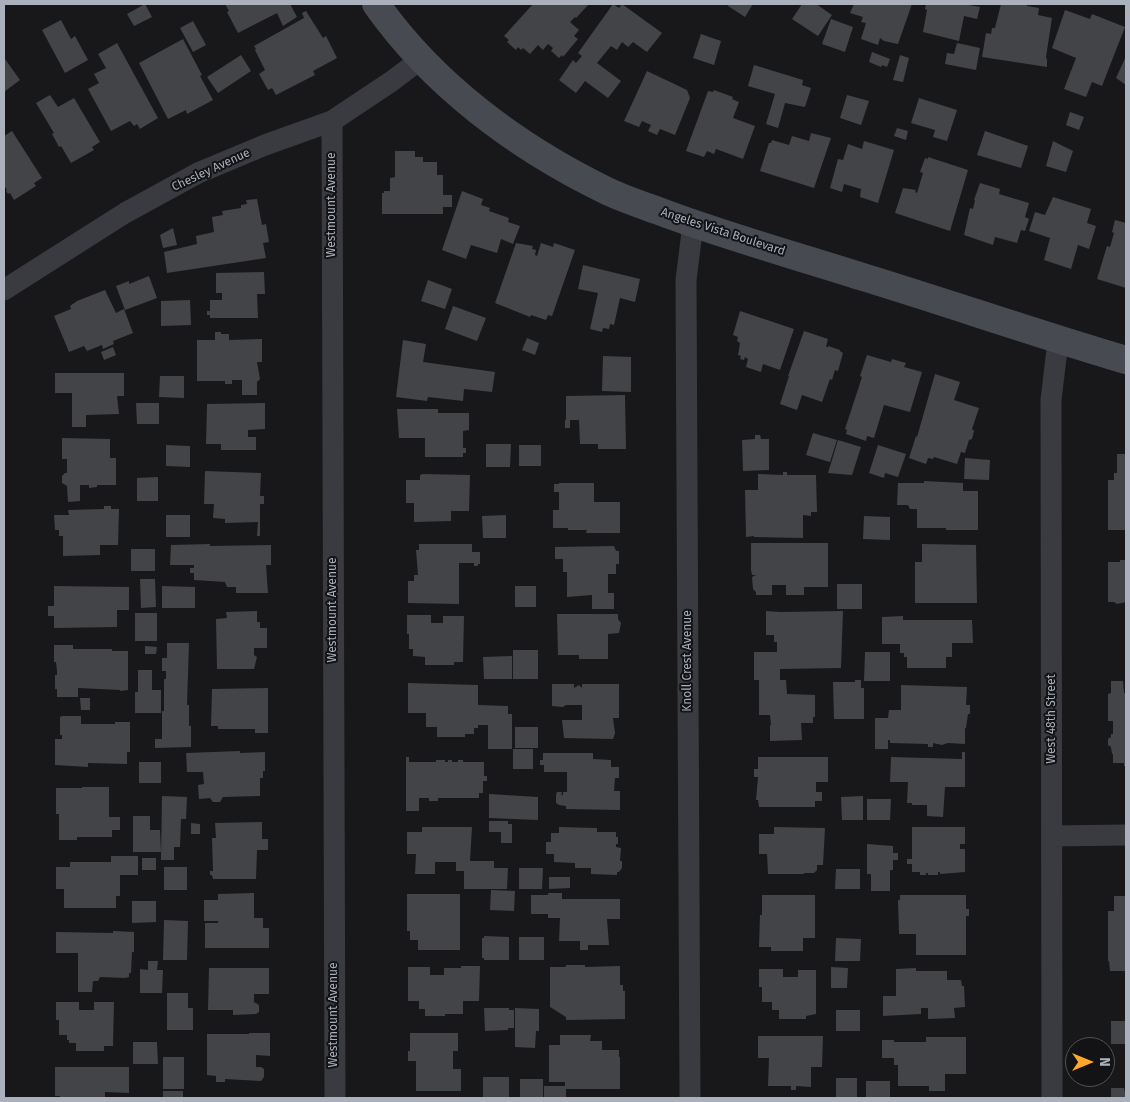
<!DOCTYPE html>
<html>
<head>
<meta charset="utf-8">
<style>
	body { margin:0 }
	#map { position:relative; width:1130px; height:1102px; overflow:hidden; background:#18181b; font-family:"Fira Sans",sans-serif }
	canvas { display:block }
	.frame { position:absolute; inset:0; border:5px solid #aab1bc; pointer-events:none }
	.north { position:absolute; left:1065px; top:1037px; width:50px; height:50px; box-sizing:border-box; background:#131316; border:1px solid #4f5258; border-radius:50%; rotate:90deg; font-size:14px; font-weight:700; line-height:20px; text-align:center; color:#aab1bc }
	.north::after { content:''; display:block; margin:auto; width:18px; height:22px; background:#ffa72c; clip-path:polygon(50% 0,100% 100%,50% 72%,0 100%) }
</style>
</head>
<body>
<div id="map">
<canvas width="1130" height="1102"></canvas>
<div class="frame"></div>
<div class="north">N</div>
</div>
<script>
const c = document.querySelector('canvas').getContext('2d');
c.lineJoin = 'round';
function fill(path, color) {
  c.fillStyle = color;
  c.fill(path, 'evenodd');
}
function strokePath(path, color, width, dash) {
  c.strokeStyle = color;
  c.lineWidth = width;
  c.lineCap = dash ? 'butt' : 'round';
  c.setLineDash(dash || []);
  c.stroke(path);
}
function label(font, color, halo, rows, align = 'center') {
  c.font = font + ' "Fira Sans",sans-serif';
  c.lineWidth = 4;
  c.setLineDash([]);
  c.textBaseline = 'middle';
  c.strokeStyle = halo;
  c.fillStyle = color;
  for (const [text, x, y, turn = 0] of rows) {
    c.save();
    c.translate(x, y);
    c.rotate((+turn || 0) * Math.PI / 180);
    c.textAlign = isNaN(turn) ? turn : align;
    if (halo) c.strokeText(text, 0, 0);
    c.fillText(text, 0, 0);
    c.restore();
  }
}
fill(new Path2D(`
	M145 4 152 17 134 26 127 14Z
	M225 4H290L297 17 283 26 277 13 238 33 227 12 229 11Z
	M533 4H589L576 18 575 17 570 22 579 30 574 36 578 39 563 57 562 55 559 58 551 51 553 48 548 44 543 50 538 45 530 54 523 48 521 50 518 47 516 50 507 42 509 40 504 36Z
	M613 4 619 8 622 4 662 33 647 52 633 42 628 47 622 42 617 50 611 46 597 63 621 81 608 98 585 81 576 93 559 80 573 60 576 63 582 56 578 53Z
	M729 4H753L745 17 728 6Z
	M802 4H816L832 15 818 36 792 19Z
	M854 4H912L898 44 884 41 880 38 878 45 861 39 866 23 861 22 863 17 850 13Z
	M926 4H963L980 7 977 19 964 16 959 41 923 32 927 10 925 9Z
	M1001 4H1027V6L1039 8 1038 15 1052 18 1046 57 1047 60V67L982 57 986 33 991 34 992 28H995Z
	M1065 10 1090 19 1092 14 1125 27 1102 86 1092 82 1086 97 1064 89 1076 58 1052 48Z
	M306 11 323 38 326 36 337 58 313 71 315 75 276 95 272 88 268 90 259 74 265 70 255 50 256 49 254 46 304 18 302 13Z
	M831 19 853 27 845 52 822 44Z
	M61 20 71 39 75 36 88 60 65 73 42 30Z
	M193 21 206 45 193 52 180 28Z
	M701 34 721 41 714 65 693 58Z
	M183 39 202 75 200 76 213 100 187 114 186 110 168 119 139 63Z
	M117 43 158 118 140 129 137 124 134 126 130 121 111 131 88 89 99 83 94 74 106 68 98 54Z
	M957 43 980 48 976 70 945 64 947 53 954 54Z
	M872 52 890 59 887 67 882 65 881 67 869 62Z
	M241 55 251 71 218 93 207 77Z
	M900 55 909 58 903 82 893 80Z
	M1126 56V85L1116 78Z
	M5 59 20 80 4 92V60Z
	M754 65 803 80 802 85 811 88 805 107 785 103 778 128 766 124 775 94 748 86Z
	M647 71 687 90 690 98 675 135 660 129 657 135 648 131 651 125 642 121 639 127 624 121Z
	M714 90 733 97 732 99 739 102 733 118 755 126 743 159 716 149 714 154 707 151 704 157 686 151 708 91 713 92Z
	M50 95 58 107 74 98 100 142 92 147 94 150 71 163 61 146 59 147 52 134 54 133 36 103Z
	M847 95 869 101 861 125 840 118Z
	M919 98 957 110 947 141 933 137 935 130 911 123Z
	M1070 112 1084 117 1079 130 1066 125Z
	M897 128 908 131 906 140 894 136Z
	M12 131 42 178 34 183 36 186 14 200 10 193 8 194 6 191 7 190 4 185V136Z
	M985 131 1028 146 1021 168 977 155Z
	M811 133 831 138 814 188 760 171 769 143H771L772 140 789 145 792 136 809 141Z
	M864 141 894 150 878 203 860 197 861 189 844 184 842 192 830 188 838 159 843 160 848 144 862 149Z
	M1053 141 1073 151 1066 172 1046 166Z
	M395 151H415V157H423V162H437V175H443V195H452V207H443V214H382V193H384V191H390V178L395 177Z
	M928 157 968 170 950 231 895 213 903 188 916 190 915 192 917 193 923 173 920 172 925 158 928 159Z
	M980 183 1000 189 999 194 1029 203 1025 217 1029 219 1025 231 1021 230 1017 243 995 237 993 245 964 235 970 208 973 209 975 200H974Z
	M462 191 483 199 481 205 490 208 489 211 509 218 508 222 520 226 513 244 501 239 497 253 471 245 466 259 442 250Z
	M1053 197 1091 209 1087 223 1096 226 1089 249 1078 245 1071 269 1044 260 1050 238 1029 231 1035 212 1045 215Z
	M257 199 262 225 266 224 269 242 263 243 266 258 167 273 164 252 197 244 196 236 214 232 212 217 223 215 222 211 241 208V205L247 204 246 200Z
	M1115 220 1126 223V288L1097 279 1107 246 1110 247 1114 233 1112 232Z
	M173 228 177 245 163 248 160 235Z
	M516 243 533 246 532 249 536 250 535 255 537 256 541 243 553 247 554 243 575 250 552 316 548 315 546 320 531 315 530 317 495 303Z
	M583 265 640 279 635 302 620 298 614 325 610 324 609 329 603 328 602 332 590 329 598 293 578 289Z
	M264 272 265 294H257L258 318H210V315H207V311H210V300H222V293H216V273Z
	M149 276 157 298 125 310 116 286 129 281V284Z
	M428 280 452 289 445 309 421 301Z
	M105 290 116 313 124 309 133 333 113 341 114 344 103 349 102 345 87 351 84 346 69 352 54 316 71 309 70 306 77 301Z
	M190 300 191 325 161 326V301Z
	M453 306 486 318 477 341 445 329Z
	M740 311 794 329 780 370 763 364 761 372 746 367 748 359 745 357 744 360 740 359 741 356 738 355 740 343 737 341 738 337 733 335Z
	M804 331 828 339 826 347H828V346L840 350V351L843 353 838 371 835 370 832 380 830 379 822 402 802 395 797 410 780 404 789 376H788Z
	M215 332H221V334H229V340L262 339V362H257L260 379 257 382V395H242V380H232V384H225V381H197V340H215Z
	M527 338 539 343 535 355 522 350Z
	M403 340 426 344 423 362 495 372 492 392 464 389 463 401 428 397 427 401 396 397Z
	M113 347 116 355 104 360 101 352Z
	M867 355 891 362 892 359 906 363 904 367 922 372 910 412 884 405 874 438 867 436 866 441 846 434 847 430 845 429 862 377 860 376Z
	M603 356 631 357V392L602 391Z
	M55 373H124V396H117L119 414 86 415V427H72V393H55Z
	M935 374 960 382 954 400 979 408 972 429 974 431 972 439 969 440 965 453 961 452 957 464 934 457 933 459 928 458 926 464 909 458 916 436 917 437Z
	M160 376H184V398L159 397Z
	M625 395 626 449H598V444H580L579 420H570V428H565V420H566V396Z
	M136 403H159V424H137Z
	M265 403V429L248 430V437H256V450H221V444H206L207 404Z
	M397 409H438V413H469V430L463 431V448H466V453H463V457H425V438H399Z
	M813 433 837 440 830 462 806 455Z
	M755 435H760L761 439H769V470L743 471 742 440 755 439Z
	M62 438 110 439V458H116V485H97V487L89 488V485H80V501L68 502 67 486 62 483V476L65 473H67V459H62Z
	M838 440 861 447 852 475 828 473Z
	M486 444H511L510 467H486Z
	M166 445 190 446V467L166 466Z
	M519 445H541V466H519Z
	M878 445 906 454 898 477 885 473 884 478 869 473Z
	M1117 454H1126V530H1108V480H1114V473H1117Z
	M965 458 990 460 989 480 964 479Z
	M205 471 261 473 260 496H264V504H260V536H257L258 522 225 523V519L213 518 214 504H204Z
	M783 472H787V475H816L817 512H811V516L803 515V538L754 537V536L746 537 745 490H758V474L783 475Z
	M423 474 470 475 469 511H451V521L414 522V503H406V480H420V475Z
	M158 477V501H137V478Z
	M924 481 963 483V491H978V530H946V528H917V509H910L908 505H897L898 483H924Z
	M559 483H594V502H620V533H586L587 530H568V528H553V510H559V492H554V484H559Z
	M104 506H111V509H119L118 545H100V555L63 556V536H59V530H55L54 515H69L68 510 104 509Z
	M166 515H190V537H166Z
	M506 515V538H483L482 516Z
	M864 516 890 517V540L863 539Z
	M751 543H828V587H804V595H786V585H772V595H756V592L753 589 752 577 756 575H752L751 570Z
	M210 544V546L271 545V565H266L268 593H236V587H227L225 582 194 580V573H190V568H194V565H170L171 545Z
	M419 544H472V552H480V564H478V566H474V563H459V604L408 603V581H414V575H418L416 550H419Z
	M922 544 976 545 977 603H915V562H922Z
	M614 546 616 551H619V564H616V574H608V593H614V609H592V595L567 597V572H563V559H555V547Z
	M131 549H155V571H131Z
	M1120 560H1125V562H1126V602L1117 604 1114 602H1108V562H1120Z
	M140 579H155L156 607 141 608Z
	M837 584H862V609H837Z
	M54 586 129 587V610H117V627L54 628V616H48V606H54Z
	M162 586 195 587V608H162Z
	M515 586H536V607H515Z
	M257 611V622H260V628H267V648H254V655L257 657 254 669H217L216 619 227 618 226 612Z
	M766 611 780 612 843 611 841 668 780 669V680H786L787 694 815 695V717H813V723H801L802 740 770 741V725H771L770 715H759V680H754V652H777V642H774V635H766Z
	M135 613H157V641H135Z
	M557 614H618V619L621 623 619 633 608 634V659H579V655H558Z
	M407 615H431V623H443V616H464L463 662H454V665H425V657L413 656V649H409V634H407Z
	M903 616V620H972L973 643H952V657H946V668H907V657H904V653H900V644H882V617Z
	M167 643H189L187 705H189V726H191V747L155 748V739H162V711H164V679H166V671H162V658H167Z
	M54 645H73V649H112V651H128V690L120 691V690L78 688V697H57V689H55V675H57V671L56 662H54Z
	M145 646 157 647 156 654H145Z
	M513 650H538V679H513Z
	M865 652H890V681H864Z
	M512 656V679H484L483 657Z
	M138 670H152V690H161V713H135V692H138Z
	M855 680H861V688H864V719H834L833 682H855Z
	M1111 681H1123L1124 693H1126V766H1124V763H1113V754H1112L1111 747 1108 745V739L1111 737V734H1113V721H1108V694L1111 693Z
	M408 683 478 685V705L508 706V714H512V749H488V725H478V728H474V734H465V737H437V727H426V713H408Z
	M552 684H574V688L579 685 582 688V684H619V718H613L615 733 613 739 564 738 562 720H582V705H566L563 707 552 706Z
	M901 685 967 687 966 705H970V714H968L966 728H965V744L948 743 942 745 933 743V747H928V744L890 743V740H888V749H875V718H888L889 710H901Z
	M268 688V733H255V729H218V726H211L212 689Z
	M80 698H90V710H81Z
	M62 716H81V724H115V722H130V752H127V764L88 763V767L55 765V739H62V735H60V717Z
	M515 727H538V748H515Z
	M513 749H533V769H513Z
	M240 751V753L265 752V771H263V778H260V796L223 797 220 802H213L210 798 199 799 198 785 204 784 203 772H187L186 753Z
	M962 752H965V787H945L943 817 927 816V805H912V803H907L908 782H890L891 757 962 759Z
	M543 753H593V759L611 760V767H619V778H615L614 791H620V810L566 809V806L559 805 556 803V795L557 792H562L561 795H563V792H567V772H544V765H540V760H543Z
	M406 757H409V762H436V760H445V762H448V760H452V762H458V760H463V762H484V776H487V781H483V793H479V798H438V801H429V798H419V811H406Z
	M758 757H828V782H816V792H822V801H815V807H759L758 800H756L758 777H754V769H758Z
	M139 762H161V783H139Z
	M82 787H109V817H120V830H112V837H77V840H59V814H56V788H82Z
	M489 794 538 797V820L489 818Z
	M162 796 187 797 186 819H181L180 847H174V860H161Z
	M863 796V820H842L841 797Z
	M867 799H891L890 820H867Z
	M133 816H150V830H160L161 852H133Z
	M489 821H508V824H512V843H501V832H489Z
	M262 822V839H268V850H257L256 879H213L212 875H210V871H213L212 838H216L215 823Z
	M191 823 200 824V834H191Z
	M422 827H472L470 861H494V868H508L507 889H464V871H456V862H435V874H415L416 854H407V832H422Z
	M559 827 597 828V832H616V837H618V844H616V847L621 848 620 861H622V868L619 872H617V875L591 874V868H575V863L554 862V854H546V842H551V833H559Z
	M774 827 825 828 823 865H817V870L814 873H804V874H768L767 854H759V834H774Z
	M912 827H965V844H960V849H965V872L940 874V872H938V875H928V873H926V875H920V872H912V864H907V859H912Z
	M867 844 893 846V853H898V860H893V870H890V891H871V874H867Z
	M111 856H138V875H120V896H116V908H64V889H56V867H70V862H111Z
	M142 858H156V870H142Z
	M164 867H187V890H164Z
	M519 868H543L542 889H519Z
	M836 869H860V889H835Z
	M549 877H570V888L549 889Z
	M491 890 515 891 514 911 490 910Z
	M254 893V918H263V928H269V948H205V923H218V921H204V900H218V894Z
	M548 893H562V899H620V919H607L609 945H588V950H580V941H559L560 918H548V914H531V895H548Z
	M407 894H460V950H418V940H410V931H407Z
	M762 895H815V938H803V951H771V947H759L760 915H762Z
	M900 895H966V909H969V916H966V955H916V934H899L898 900H900Z
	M1114 896H1126V971H1110L1109 961H1108V911H1114Z
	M132 901H156V922L132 923Z
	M164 920 188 921 187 960H163Z
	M113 931 134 932V952H132L131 973H129V977L125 978 100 977 98 981H93L92 992H78V953H56V932L113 933Z
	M484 936 509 937V960H484V958H482V938H484Z
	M519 937H544V960H519Z
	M836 938 861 939 860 961H835Z
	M148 961H158L157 970H163L162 993H140V969L148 970Z
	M566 965H585V967L620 966V985H623V991H625V1019L566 1020V1017L550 1007V967H566Z
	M461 966H480L479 1001H463V1014H445V1016H425V1009H419V1001H408V967H430V975H444V968H461Z
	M831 967 848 968 847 988H831Z
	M209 968H269V994H254V1002L259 1005V1012L256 1014 233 1015V1010H208Z
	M916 968V971H947V980H961L962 986H964L965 1007 954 1008 955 1018 928 1019V1008H921V1014L883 1016V996H896V969Z
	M759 969H783V977H798V970H816V1014L806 1016V1019H779V1010H772V1002H762V987H759Z
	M167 993H188V1008H193V1030H167Z
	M56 1002H79V1010H94V1002H114L113 1046H104V1051H76V1043H69V1040H67V1035H59V1020H56Z
	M484 1008H509V1010H514V1028H508V1030L485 1031Z
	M515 1008 539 1009V1031H536L535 1048 515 1047Z
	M836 1010H860V1031H836Z
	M1111 1021H1126V1044H1111Z
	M249 1033H270V1056L256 1055V1067H261L264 1069V1077L261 1081 225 1079V1082H216V1076L207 1075V1034H249Z
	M410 1033H458V1051H453V1069H461V1091H416V1061H408V1051H410Z
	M560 1035H591L590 1041H602V1050H619V1057H620V1089H566V1098H544V1086H565V1082H549V1045H560Z
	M758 1036H823L822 1067H811V1087L796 1086V1090H791V1086H768L769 1058H758Z
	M926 1037H966V1074H945V1091H929V1086H898V1065H894V1058H882V1040H894V1042H926Z
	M133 1042H157L158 1064H133Z
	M163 1057H184V1089H163Z
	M55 1067H129V1093L105 1092V1098H60V1096H55Z
	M483 1077H509V1098H483Z
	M836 1078H857V1098H836Z
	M520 1079H543V1098H520Z
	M866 1081H890V1098H866Z
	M1111 1088H1124L1126 1098H1111Z
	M163 1091H183V1098H163Z`), '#424448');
strokePath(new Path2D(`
	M332 121 335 1098
	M4 290 125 213 198 173 265 145 332 121 392 81 421 59
	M1052 836 1126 835
	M690 1098 686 280 693 224
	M1052 1098 1051 400 1058 341`), '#393b40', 21);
strokePath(new Path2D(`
	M376 4C433 85 517 147 605 190 621 198 639 204 656 210 724 236 794 255 863 277 951 304 1038 334 1126 360`), '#474a50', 28);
label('12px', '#aab1bc', '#131316', [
	["Chesley Avenue",211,170,-25],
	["Westmount Avenue",332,205,-90],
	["Angeles Vista Boulevard",723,232,18],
	["Westmount Avenue",333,610,-90],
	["Knoll Crest Avenue",688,661,-90],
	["West 48th Street",1052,719,-90],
	["Westmount Avenue",334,1015,-90]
]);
</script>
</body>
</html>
